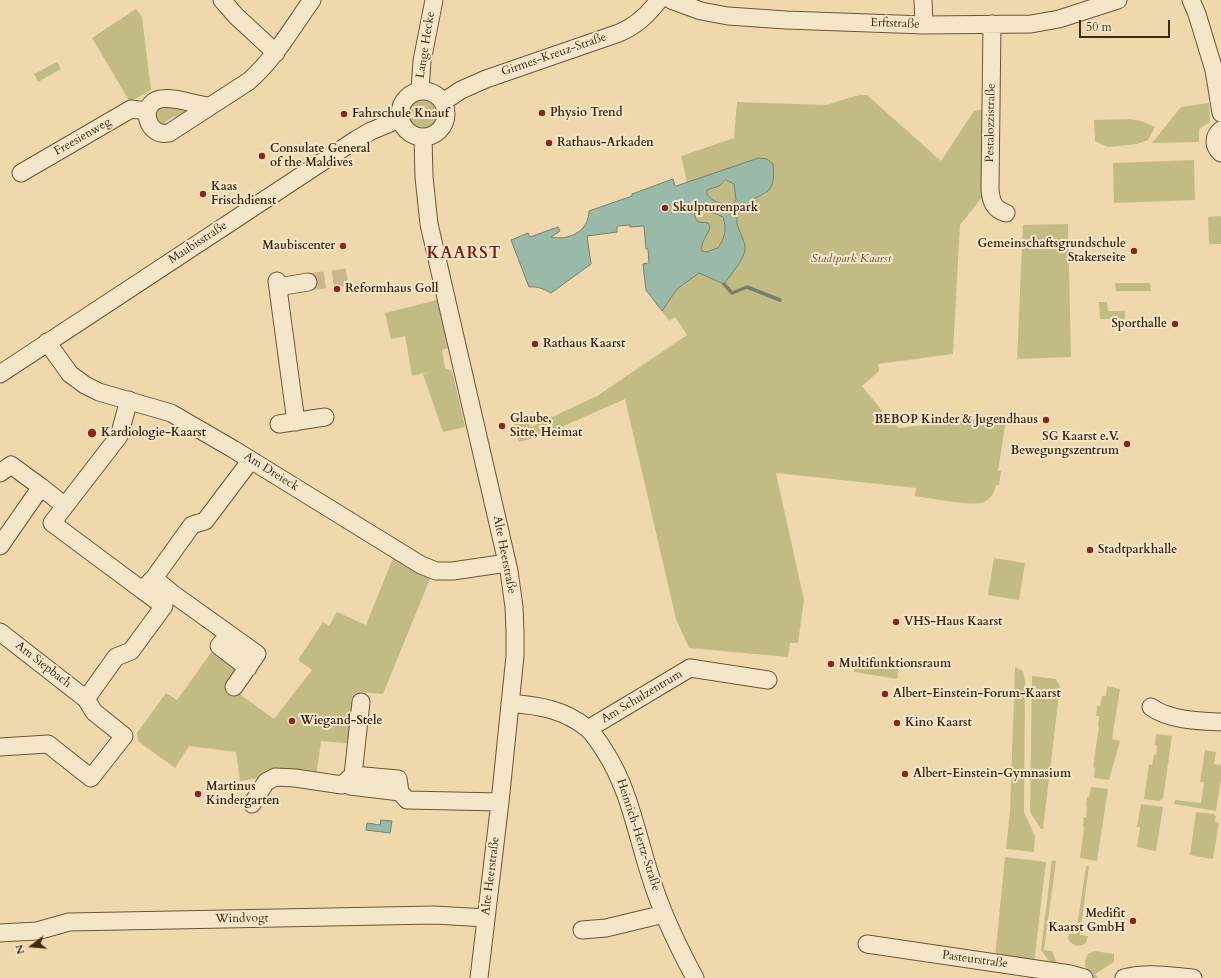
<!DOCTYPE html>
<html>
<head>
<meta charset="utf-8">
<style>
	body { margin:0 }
	#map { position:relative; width:1221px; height:978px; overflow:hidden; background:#f0d8ad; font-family:Cardo,serif }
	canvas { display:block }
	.north { position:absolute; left:12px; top:926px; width:40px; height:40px; -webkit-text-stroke:3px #f5e6ca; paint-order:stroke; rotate:254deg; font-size:11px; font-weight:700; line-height:16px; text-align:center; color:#42280d }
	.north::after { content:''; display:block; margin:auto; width:14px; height:18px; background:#42280d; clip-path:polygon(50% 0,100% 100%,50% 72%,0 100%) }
	.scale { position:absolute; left:1079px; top:20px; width:91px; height:18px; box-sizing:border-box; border:2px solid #42280d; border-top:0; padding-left:5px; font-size:12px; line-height:14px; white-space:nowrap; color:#42280d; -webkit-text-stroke:3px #f5e6ca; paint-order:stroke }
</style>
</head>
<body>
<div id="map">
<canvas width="1221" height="978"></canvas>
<div class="north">N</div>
<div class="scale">50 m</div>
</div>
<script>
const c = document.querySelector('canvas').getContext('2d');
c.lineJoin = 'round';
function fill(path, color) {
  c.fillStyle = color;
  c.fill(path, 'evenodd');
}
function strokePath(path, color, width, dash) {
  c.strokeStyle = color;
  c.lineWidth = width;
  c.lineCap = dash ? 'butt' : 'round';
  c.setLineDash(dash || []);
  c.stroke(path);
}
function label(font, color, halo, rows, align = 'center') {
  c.font = font + ' Cardo,serif';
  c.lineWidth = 4;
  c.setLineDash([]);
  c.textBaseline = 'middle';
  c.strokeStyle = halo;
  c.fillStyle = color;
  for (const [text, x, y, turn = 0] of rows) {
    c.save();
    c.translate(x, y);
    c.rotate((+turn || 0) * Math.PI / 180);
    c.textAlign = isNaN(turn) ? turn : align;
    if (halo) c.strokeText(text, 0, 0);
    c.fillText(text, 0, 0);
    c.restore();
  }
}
fill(new Path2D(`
	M136 9 142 17 151 90 130 102 92 38Z
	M57 62 61 69 38 82 34 74Z
	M859 95H867L941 161 974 111 984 109V195L960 225 953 354 878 364 879 371 862 386 891 422 899 428 1000 416 1007 425 1005 426 998 471H1001L999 485H996C994 493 992 498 984 502 973 507 930 498 915 496L916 488 776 473 804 600 798 643H790L788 657 689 648 676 619 625 399 541 436 519 442 514 423 526 418 531 427 597 396 687 335 675 317 669 321 662 311 677 289 699 273 724 284 745 248C743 242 736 226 736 220 736 205 755 199 766 194L759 158 687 182 681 156 734 138 737 102 826 105Z
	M409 114a14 14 0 1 1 28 0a14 14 0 1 1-28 0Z
	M1209 103 1210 122 1199 129V142L1152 143 1181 107Z
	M160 105 193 108 179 121 175 116 165 122 166 128 156 125 155 108Z
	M1129 119 1141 121 1155 127 1148 140 1137 144 1108 147 1095 141 1094 120Z
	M1194 160 1195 200 1114 203 1113 163Z
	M727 180 734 184 737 200 733 204C723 205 713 203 707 194V190L719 186Z
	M695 200H697C707 213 710 211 723 218 727 229 725 238 718 248L706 252 701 251V247L706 238 710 227 708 223 698 222C692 215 696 209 694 201Z
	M1221 216V244H1209L1208 217Z
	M1068 224 1071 357 1017 359 1023 225Z
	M1115 283H1150L1151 291H1116Z
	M437 300 448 348 442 350 445 368 452 371 465 427 443 432 423 374 433 371 412 376 405 336 391 339 385 313Z
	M1099 302H1107L1108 311H1125V319H1100Z
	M393 558 430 579 383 694 360 692 355 744 321 741 316 777 284 774 240 781 236 752 189 746 175 768 138 741 137 733 166 693 177 700 215 647 243 669 230 687 274 719 312 670 298 660 323 622 329 626 337 612 366 625Z
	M994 558 1025 563 1019 600 988 595Z
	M856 658 899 664 897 679 854 672Z
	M1015 667 1023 671 1025 681 1024 812 1035 836 1034 852 1006 849 1010 811Z
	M1032 676 1056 679 1060 686 1043 829H1041L1030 812Z
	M1107 686 1120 689 1112 739 1120 741 1109 780 1094 778 1095 768 1093 767 1099 726H1098L1099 716H1096L1097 706H1100L1102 696H1106Z
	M1156 734 1172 736 1163 799 1159 801 1144 799 1149 764 1152 765 1154 755H1156L1157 745H1155Z
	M1205 750 1216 752 1214 764 1221 765V779L1216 811 1174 804 1175 800 1201 803 1204 782H1200Z
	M1091 787 1108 789 1097 861 1080 858 1084 827H1083L1084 817H1086L1087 807 1086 806 1087 797H1089Z
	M1141 804 1163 807 1156 851 1137 847 1140 827H1137Z
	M1196 812 1214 814 1216 816 1215 822 1219 823 1213 859 1190 855Z
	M1005 857 1046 862 1034 963 995 957Z
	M1052 860 1056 861 1044 950 1052 951 1059 968H1054L1041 950Z
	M1086 866H1089L1080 935 1088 936 1086 943C1079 948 1071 946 1068 938L1069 934H1076Z
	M1094 951 1114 954V962L1095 974 1098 978H1093C1086 971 1082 964 1088 954Z`), '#c2bc84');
const water = new Path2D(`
	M759 158 767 159 773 164C777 200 760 190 743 207 742 208 739 211 739 212 732 224 744 235 745 247 746 258 730 275 724 284L699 273 677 289 662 311 646 290 643 264 649 263 648 249H646L644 226 630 227V225L617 226V232L587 236 591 264 551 293C544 289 537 286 529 287L511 240 528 233 530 237 558 227 560 231 551 237C569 241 589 231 589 211L632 196V194L673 179 675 186ZM726 180 734 184 736 200 733 204C723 205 713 203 707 194V190L719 186ZM695 200H697C707 213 710 211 723 217 727 229 725 238 718 248L706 252 702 251C700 242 708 236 710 227L708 223 698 222C692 215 696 209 694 201Z
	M381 820 392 821 390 833 366 830 367 823 380 825Z`);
fill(water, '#9abaa9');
strokePath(water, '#77806b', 1);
strokePath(new Path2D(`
	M724 284 732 293 747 287 780 300`), '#77806b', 3.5);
strokePath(new Path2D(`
	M308 282 347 277`), '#cdb58d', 17, [17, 8]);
const minor = new Path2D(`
	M222 0 236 16 276 53
	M671 0 701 11 728 16 786 20 924 25 1031 24 1059 19 1118 0
	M923 0 924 25
	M1191 0 1197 14 1214 70 1221 113
	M992 24 990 189C991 201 993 209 1006 213
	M420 90 422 61 434 0
	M400 114a23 23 0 1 1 46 0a23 23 0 1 1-46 0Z
	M443 102 461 90 486 79 619 33C636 26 648 15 659 0
	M209 106C194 105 176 96 160 99 138 104 147 138 169 133L249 81C275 58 292 28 312 0
	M1221 130C1213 137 1213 146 1221 153
	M423 137 424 177 429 224 509 571 514 607 515 631V656L500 802 479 978
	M21 173 131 109 147 111
	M277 281 296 422
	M278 287 308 282
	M47 342 70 374 85 385 99 392 171 413 233 449 421 565 436 571H453L507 563
	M0 374 357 139 371 131 400 119
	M279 424 325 417
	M0 473 11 465 41 487
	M65 506 52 523 142 590
	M0 546 41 487 65 506 119 436 129 400
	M154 578 173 594 257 654 234 687
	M0 632 86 699
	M229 634 219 646 248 668
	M510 703C540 706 563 709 587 728 594 734 599 742 604 750 629 788 636 832 650 875 661 911 677 945 695 978
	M1151 707C1168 720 1200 721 1221 722
	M588 729 690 668 768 680
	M0 747 48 744 91 778 124 736 94 712 86 699 116 657 131 651 164 606 142 590 154 578 192 525 205 521 251 460
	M353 775 361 702
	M350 786 400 792
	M252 804 266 782 275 777 295 778 342 785 353 775 398 779 400 792 407 800 500 802
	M582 930 606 928 664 914
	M0 933 37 931 69 922 434 915 486 918
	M867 944 1070 974 1084 978
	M1124 978C1147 972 1169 976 1193 978`);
strokePath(minor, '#6e5435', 19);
strokePath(minor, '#f5e6ca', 17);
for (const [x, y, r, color] of [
	[542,113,4,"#8f2418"],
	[344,114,4,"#8f2418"],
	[549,143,4,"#8f2418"],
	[262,156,4,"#8f2418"],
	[203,194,4,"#8f2418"],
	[665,208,4,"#8f2418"],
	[343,246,4,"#8f2418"],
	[1134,251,4,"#8f2418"],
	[337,289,4,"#8f2418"],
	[1175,324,4,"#8f2418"],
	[535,344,4,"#8f2418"],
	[1046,420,4,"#8f2418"],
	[502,426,4,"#8f2418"],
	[92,433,5,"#8f2418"],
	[1127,444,4,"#8f2418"],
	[1090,550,4,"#8f2418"],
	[896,622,4,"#8f2418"],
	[831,664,4,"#8f2418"],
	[885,694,4,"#8f2418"],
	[292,721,4,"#8f2418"],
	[897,723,4,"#8f2418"],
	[905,774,4,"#8f2418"],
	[198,794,4,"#8f2418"],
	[1133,921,4,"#8f2418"]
]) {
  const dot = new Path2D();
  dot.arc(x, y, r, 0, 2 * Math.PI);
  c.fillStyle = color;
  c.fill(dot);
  strokePath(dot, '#f5e6ca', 1.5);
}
label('12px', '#42280d', '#f5e6ca', [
	["Erftstraße",895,24,2],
	["Lange Hecke",426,45,-81],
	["Girmes-Kreuz-Straße",554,55,-19],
	["Pestalozzistraße",991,123,-89],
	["Freesienweg",83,137,-30],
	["Maubisstraße",198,243,-33],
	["Am Dreieck",271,472,32],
	["Alte Heerstraße",504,555,79],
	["Am Siepbach",43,665,38],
	["Am Schulzentrum",642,697,-31],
	["Heinrich-Hertz-Straße",638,835,72],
	["Alte Heerstraße",491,876,-83],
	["Windvogt",242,919,-1],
	["Pasteurstraße",975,960,8]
]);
label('bold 12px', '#42280d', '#f5e6ca', [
	["Physio Trend",550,113],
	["Fahrschule Knauf",352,114],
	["Rathaus-Arkaden",557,143],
	["Consulate General",270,149],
	["of the Maldives",270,163],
	["Kaas",211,187],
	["Frischdienst",211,201],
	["Skulpturenpark",673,208],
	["Gemeinschaftsgrundschule",1126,244,"right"],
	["Stakerseite",1126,258,"right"],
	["Maubiscenter",335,246,"right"],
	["Reformhaus Goll",345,289],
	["Sporthalle",1167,324,"right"],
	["Rathaus Kaarst",543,344],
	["Glaube,",510,419],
	["Sitte, Heimat",510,433],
	["BEBOP Kinder & Jugendhaus",1038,420,"right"],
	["Kardiologie-Kaarst",101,433],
	["SG Kaarst e.V.",1119,437,"right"],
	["Bewegungszentrum",1119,451,"right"],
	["Stadtparkhalle",1098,550],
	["VHS-Haus Kaarst",904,622],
	["Multifunktionsraum",839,664],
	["Albert-Einstein-Forum-Kaarst",893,694],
	["Wiegand-Stele",300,721],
	["Kino Kaarst",905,723],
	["Albert-Einstein-Gymnasium",913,774],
	["Martinus",206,787],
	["Kindergarten",206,801],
	["Medifit",1125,914,"right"],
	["Kaarst GmbH",1125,928,"right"]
], 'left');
label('italic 12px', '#624d2b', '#f5e6ca', [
	["Stadtpark Kaarst",851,259]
]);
c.letterSpacing = '1px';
label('bold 16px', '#7a1f14', '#f5e6ca', [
	["KAARST",464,254]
]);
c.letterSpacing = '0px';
</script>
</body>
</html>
